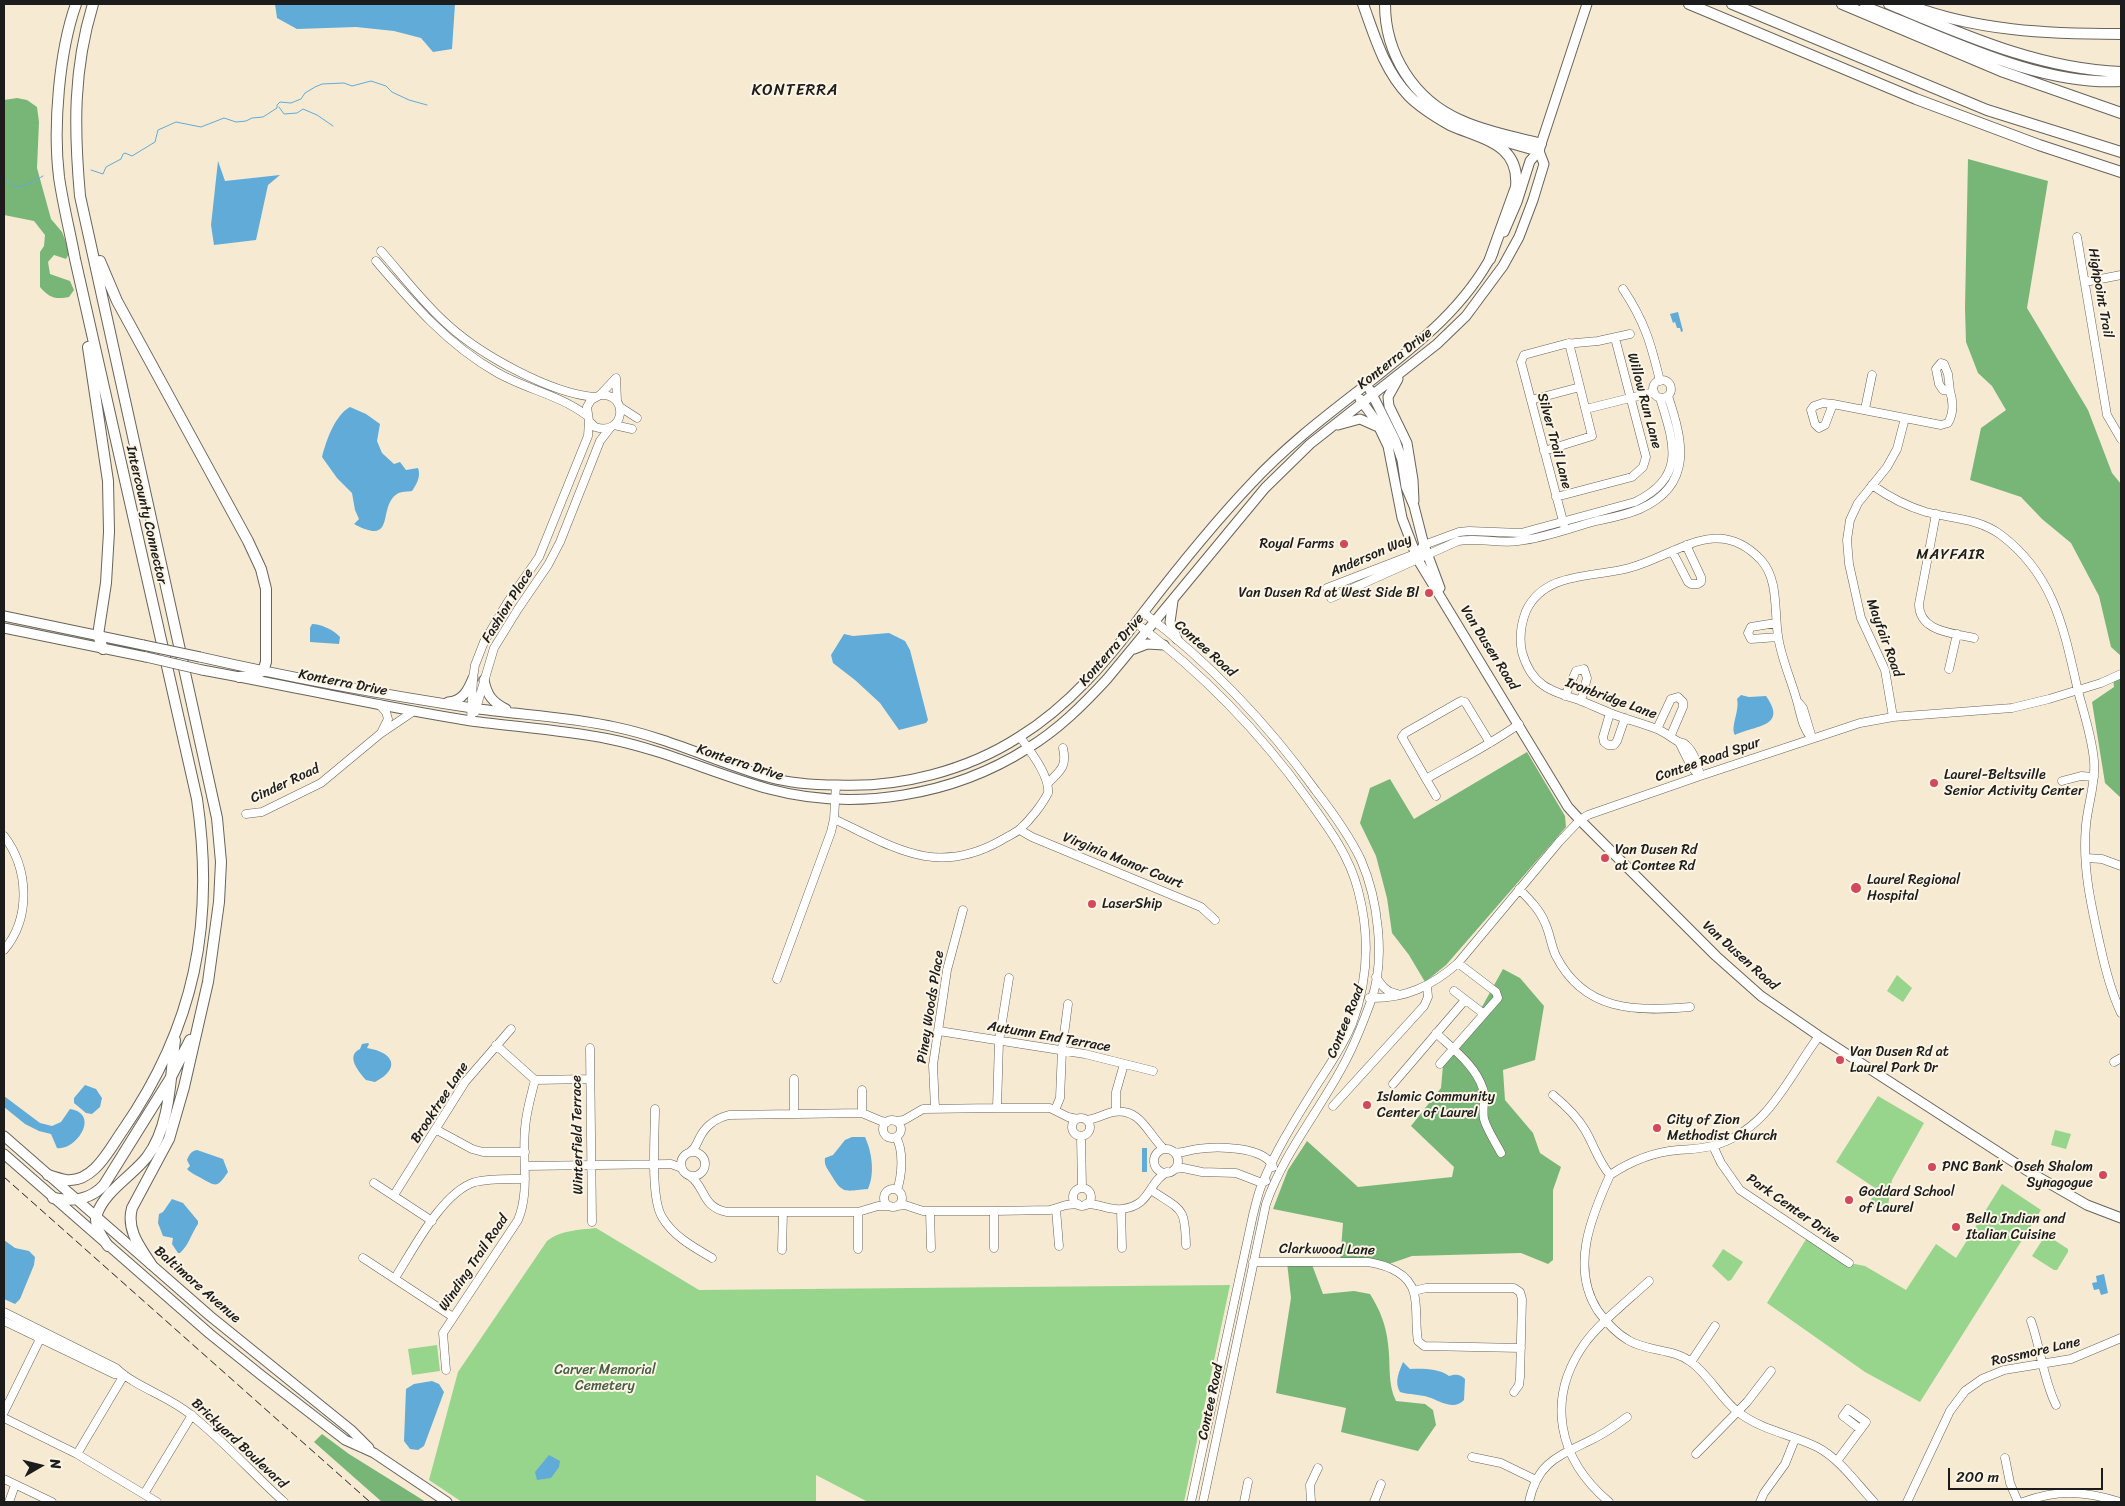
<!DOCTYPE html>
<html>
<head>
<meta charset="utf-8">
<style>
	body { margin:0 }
	#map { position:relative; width:2125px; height:1506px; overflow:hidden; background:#f6ead2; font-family:Sriracha,sans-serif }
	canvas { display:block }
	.frame { position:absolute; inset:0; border:5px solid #1c1c1c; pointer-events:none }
	.north { position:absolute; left:15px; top:1441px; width:50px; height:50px; -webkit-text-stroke:4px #fcf5e5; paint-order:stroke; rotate:82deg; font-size:14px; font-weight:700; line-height:20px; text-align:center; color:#1c1c1c }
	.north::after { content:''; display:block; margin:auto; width:18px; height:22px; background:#1c1c1c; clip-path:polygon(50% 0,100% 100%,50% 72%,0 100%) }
	.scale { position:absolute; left:1948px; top:1468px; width:155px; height:22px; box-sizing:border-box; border:2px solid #1c1c1c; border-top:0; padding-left:6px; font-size:15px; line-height:18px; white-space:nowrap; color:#1c1c1c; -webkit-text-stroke:4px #fcf5e5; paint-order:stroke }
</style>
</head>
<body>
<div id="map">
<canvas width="2125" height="1506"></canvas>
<div class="frame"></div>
<div class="north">N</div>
<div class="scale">200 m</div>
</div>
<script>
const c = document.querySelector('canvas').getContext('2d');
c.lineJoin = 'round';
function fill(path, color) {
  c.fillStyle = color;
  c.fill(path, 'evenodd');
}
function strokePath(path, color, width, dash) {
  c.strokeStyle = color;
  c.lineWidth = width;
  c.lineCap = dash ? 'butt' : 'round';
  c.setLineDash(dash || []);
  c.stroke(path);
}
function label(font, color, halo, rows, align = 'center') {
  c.font = font + ' Sriracha,sans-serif';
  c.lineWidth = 4;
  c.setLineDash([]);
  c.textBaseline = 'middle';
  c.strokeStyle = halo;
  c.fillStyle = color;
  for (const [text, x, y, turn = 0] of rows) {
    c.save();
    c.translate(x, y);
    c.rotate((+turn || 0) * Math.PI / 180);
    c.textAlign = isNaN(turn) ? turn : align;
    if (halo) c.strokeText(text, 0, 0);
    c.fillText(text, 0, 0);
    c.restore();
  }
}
fill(new Path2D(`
	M1897 975 1912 988 1903 1002 1887 991Z
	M1878 1096 1924 1123 1892 1180 1887 1212 1869 1206 1875 1188 1836 1162Z
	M2055 1130 2071 1134 2066 1149 2051 1145Z
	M2002 1184 2041 1210 1920 1402 1865 1372 1767 1303 1808 1236 1849 1263 1865 1266 1906 1290 1936 1244 1956 1258Z
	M596 1228 699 1290 1230 1285 1184 1502H868L816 1475V1502H462L429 1480 458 1372 547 1241C561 1230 579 1230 596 1228Z
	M2045 1236H2048L2068 1249V1252L2057 1270H2054L2032 1256Z
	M1723 1249 1743 1262 1731 1280 1728 1281 1712 1266Z
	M437 1345 440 1371 412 1375 408 1349Z`), '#96d58b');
fill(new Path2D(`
	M17 98 27 100 37 107 39 122 37 168 51 219 62 232 70 252 66 259 54 255 48 262 50 274 70 281 74 290 69 297C54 300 49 297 40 287V252L44 246 45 235 34 221 4 215V100Z
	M1968 159 2048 181 2027 308 2088 410 2112 473 2121 484V656L2111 647 2099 596 2071 543 2042 519 2021 497 1970 480 1981 428 2006 410 1992 386 1978 373 1966 342 1965 308Z
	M2121 674V798L2105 783 2092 702 2114 687 2113 678Z
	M1527 752 1565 816 1566 827 1446 965 1425 982 1409 955 1392 933 1387 898 1376 856 1360 823 1370 788 1390 779 1414 819Z
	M1503 969 1520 978 1544 1006 1535 1060 1503 1070 1505 1100 1533 1133 1540 1153 1561 1167 1553 1190V1260L1548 1264 1521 1253 1412 1256 1386 1265 1340 1262 1343 1223 1273 1209 1288 1170 1307 1141 1358 1187 1452 1177 1454 1167 1411 1126 1441 1088 1444 1054 1478 1014Z
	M1287 1262H1311L1323 1294 1354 1291 1370 1294C1380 1310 1386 1325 1388 1344 1391 1364 1387 1383 1396 1401L1425 1404 1433 1410 1436 1425 1418 1451 1341 1432 1346 1408 1276 1393 1291 1298Z
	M322 1434 349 1454 426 1502H382L314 1442Z`), '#78b677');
fill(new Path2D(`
	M275 4H455L452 49 433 52 421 38 394 31 356 27 297 29 277 18Z
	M218 161 225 181 280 175 268 185 256 240 214 245 211 225Z
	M1678 312 1683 331 1681 332 1680 328H1677L1675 322 1673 323 1670 314Z
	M350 407 366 414 380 424 377 441 382 453 394 464 400 462 406 470 418 468C421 476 417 484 412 491 408 492 401 491 397 494 377 507 397 547 354 524L359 519 355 510 352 493 337 478 322 457C326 441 335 415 350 407Z
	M312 624C321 624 334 630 340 637L339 644 310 642V628Z
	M889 633 905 641 910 650 928 720 926 723 899 730 880 703 855 680 833 663 831 655 844 634 853 636Z
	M1741 695 1749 697 1766 696C1788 727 1756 725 1735 735 1730 727 1740 711 1737 699Z
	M368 1043 369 1044 367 1048C393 1052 402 1068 375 1082L366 1080C359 1072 345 1056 360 1049L362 1044Z
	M85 1085 96 1089 102 1098 100 1107 92 1114 86 1113 74 1103V1098Z
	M4 1096 40 1123 52 1126 61 1122 70 1109C101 1114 76 1151 57 1148L51 1134 39 1131 25 1124 4 1107Z
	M852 1137H865C872 1152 875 1174 868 1189 844 1191 843 1195 830 1173 827 1168 824 1165 825 1158L833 1155 845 1140Z
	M1142 1148H1147V1172H1142Z
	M197 1150 223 1159 228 1172C217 1188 217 1187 201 1178 196 1175 192 1174 187 1169L190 1166 187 1160C189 1155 191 1151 197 1150Z
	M172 1199 183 1203 198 1221V1224C191 1234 189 1245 180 1253H178L172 1244 173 1238 163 1236 158 1223 159 1214 163 1212Z
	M4 1240 15 1248 29 1251 35 1257 34 1265 20 1299 15 1304 4 1299Z
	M2104 1274 2108 1293 2101 1295 2099 1289 2094 1290 2092 1283 2097 1282 2096 1276Z
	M1403 1362 1410 1369C1421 1368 1441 1369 1449 1376 1456 1374 1460 1374 1465 1379L1464 1400C1454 1411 1440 1401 1428 1397 1419 1394 1410 1395 1400 1392 1394 1382 1399 1372 1403 1362Z
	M432 1381 439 1384 444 1392 424 1446 418 1450 410 1449 404 1441 406 1389 414 1384Z
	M549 1455 560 1461 559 1467 551 1478 537 1480 535 1472Z`), '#60abd8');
strokePath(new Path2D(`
	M279 107 284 114 297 113 303 109 317 115 333 126
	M91 170 103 174 106 167 121 159 123 154 125 153 132 156 155 142 158 130 176 122 201 127 224 118 236 122 246 121 252 118 263 117 277 108V105L280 102 291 103 301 99 305 93 315 87 322 84 344 83 352 86 371 81 386 86 392 92 409 100 427 105
	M4 177C15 195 29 184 43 176`), '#60abd8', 1);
const minor = new Path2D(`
	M2077 237 2107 415 2121 439
	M381 251C403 276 423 303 448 325 481 355 550 393 594 397
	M376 261C412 303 448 345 496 372 525 389 560 395 586 415
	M2085 282 2121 275
	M1623 289C1645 322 1651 344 1660 381
	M1941 363 1944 364 1948 374 1950 391 1943 390 1939 384 1936 369Z
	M1653 389a9 9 0 1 1 18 0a9 9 0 1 1-18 0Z
	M600 395C630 393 625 437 595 427L589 421 587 407 591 400 600 395 616 378 617 401
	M1531 400 1580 387
	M1823 403 1833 404 1825 425 1819 428 1815 424 1811 410 1814 406Z
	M1833 404 1941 425 1948 423C1954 413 1953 401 1950 391
	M620 407 637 418
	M1586 409 1654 392
	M1865 409 1872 375
	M614 425 632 429
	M1544 451 1592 436 1569 343
	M1872 485C1889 497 1906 506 1926 512 1952 519 1978 518 2001 535 2055 576 2064 630 2078 691 2084 714 2092 737 2094 761 2096 783 2088 803 2086 825 2082 866 2091 905 2100 945 2105 968 2111 992 2121 1013
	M1556 497 1632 477 1643 467 1646 457 1615 338
	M1936 514 1919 604C1919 632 1953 633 1974 638
	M1564 525 1521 362 1524 355 1565 344 1598 341 1630 334
	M1672 551 1688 582 1691 584H1698L1701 582V577L1686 545
	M1327 588 1415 554 1424 545 1459 532 1469 531 1521 533 1635 502C1687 477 1674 443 1660 398
	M1331 598 1458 541C1478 537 1498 544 1518 541 1545 538 1570 528 1596 521 1610 518 1626 515 1640 509 1694 485 1683 441 1668 396
	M1144 613C1210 663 1267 723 1316 791 1333 813 1349 835 1361 860 1378 899 1386 960 1371 1001 1364 1020 1356 1041 1346 1060 1321 1109 1284 1152 1266 1204L1203 1502
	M1136 623C1202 673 1259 731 1307 798 1328 827 1349 855 1358 890 1370 935 1368 981 1352 1024 1343 1046 1329 1066 1316 1086 1297 1117 1277 1148 1263 1182 1258 1192 1256 1204 1253 1215L1191 1502
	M1776 623 1751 627 1748 633 1751 639 1778 637
	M1949 669 1957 634
	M1565 696 1576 671 1584 669 1587 678 1581 701
	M1799 703 1803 708 1812 738
	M379 704 386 712 388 719 382 731
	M475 712 494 648 518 609 548 565 560 542 600 441 610 428
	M1610 713 1603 737 1604 742 1608 745H1614L1617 741 1625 718
	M1893 717 1885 670 1861 618 1849 564 1847 540 1850 520 1858 503 1887 467 1897 449 1905 418
	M471 721 473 678 475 665 484 642 507 603 539 557 588 436 589 421
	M1657 729 1671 699 1678 697 1683 702V707L1671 735
	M1679 742 1692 768 1700 776
	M1490 743 1465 702 1461 701 1405 733 1402 737 1426 779C1457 761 1490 745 1519 724
	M1700 776C1698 765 1695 753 1686 745 1683 742 1684 744 1679 742 1671 738 1665 732 1657 729 1641 723 1625 719 1610 713 1600 709 1589 704 1579 700 1550 691 1531 685 1522 652 1519 638 1521 624 1526 611 1545 571 1593 578 1629 568 1676 556 1717 513 1761 560 1779 580 1774 611 1778 636 1781 658 1791 679 1797 701 1801 715 1802 727 1812 739
	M1426 779 1436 796
	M2062 781 2081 776 2094 777
	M1048 783C1061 770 1067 767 1063 748
	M246 814 262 812 321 783 380 734 414 711
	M834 819C894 847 935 877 1000 841 1006 837 1014 834 1020 829 1030 820 1042 805 1048 793 1050 776 1030 751 1020 737
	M1020 830 1032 837 1201 907 1215 920
	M4 836C29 869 31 918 4 950
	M2086 858 2102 859 2121 866
	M1519 889C1529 899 1540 910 1545 923 1550 933 1551 946 1556 956 1584 1011 1635 1012 1690 1007
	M1376 977C1382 986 1386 992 1397 994
	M777 979 831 832 834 819 836 785
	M1454 991 1484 1014
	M1369 998C1405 999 1432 986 1458 963L1559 842 1580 820 1588 815 1700 776 1860 723 1893 717 2012 708 2049 699 2101 683 2121 674
	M939 1031 1085 1054 1153 1071
	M1436 1033C1453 1049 1476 1066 1483 1089 1486 1097 1482 1109 1484 1119 1487 1130 1496 1143 1501 1153
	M496 1045 535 1080 590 1079
	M590 1048 592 1222
	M2114 1062 2121 1058
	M1440 1064 1498 998 1496 992 1458 963
	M1393 1084 1465 1000
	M1553 1095C1565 1105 1577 1116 1585 1130 1594 1145 1598 1161 1610 1175
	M1333 1106 1424 1006 1428 997 1427 986
	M935 1108 933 1065 947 970 963 910
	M997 1108 999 1041 1009 978
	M655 1109C655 1134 650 1197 662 1217 673 1236 693 1247 712 1258
	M1055 1110 1060 1098 1062 1050 1068 1004
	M1116 1111V1092L1124 1064
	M862 1113V1090
	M794 1114V1079
	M1072 1127a9 9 0 1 1 18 0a9 9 0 1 1-18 0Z
	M1087 1120C1096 1119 1104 1114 1113 1112 1141 1107 1148 1135 1164 1149
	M883 1129a9 9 0 1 1 18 0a9 9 0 1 1-18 0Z
	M895 1121 904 1120 923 1109 997 1108H1050L1068 1117 1077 1119
	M437 1130 472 1149 483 1152H525
	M896 1137C904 1151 902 1176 897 1190
	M1081 1137 1082 1188
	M1713 1146 1721 1163 1740 1190 1849 1263
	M1154 1161a12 12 0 1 1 24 0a12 12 0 1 1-24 0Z
	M681 1164a12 12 0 1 1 24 0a12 12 0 1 1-24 0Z
	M690 1152C696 1148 696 1145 699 1139 705 1126 714 1119 729 1115L862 1113 881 1121 887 1122
	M1174 1152C1182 1154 1189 1150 1197 1149 1216 1146 1265 1146 1273 1167
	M525 1166 671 1164 682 1168
	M1175 1169 1183 1168 1202 1172 1236 1173 1262 1183 1266 1181
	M1610 1175C1591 1217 1570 1268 1598 1311 1606 1322 1616 1333 1628 1340 1647 1352 1673 1348 1691 1362 1710 1376 1720 1398 1738 1412 1763 1431 1791 1434 1817 1447 1840 1459 1856 1483 1874 1502
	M1610 1175C1631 1161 1653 1152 1678 1150 1690 1149 1700 1149 1712 1146 1768 1131 1787 1079 1819 1036
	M690 1176C706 1187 701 1207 727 1212H858L878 1206H890
	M374 1183 432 1221
	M1073 1197a9 9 0 1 1 18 0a9 9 0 1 1-18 0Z
	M884 1198a9 9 0 1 1 18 0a9 9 0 1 1-18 0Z
	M1151 1190C1182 1211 1185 1206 1186 1245
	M394 1195 465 1082 511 1029
	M1086 1204C1099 1203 1109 1211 1122 1209 1152 1205 1147 1183 1167 1172
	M897 1206 905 1205 923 1211H994L1050 1210 1066 1205 1078 1204
	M1056 1209 1059 1246
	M1121 1210 1122 1248
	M930 1211 931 1248
	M858 1212V1249
	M994 1248V1211
	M782 1250 783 1212
	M363 1258 453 1317
	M1253 1262H1368C1386 1265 1409 1273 1414 1293 1418 1309 1415 1325 1418 1341L1424 1346 1521 1348
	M395 1278C413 1250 442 1192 475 1182 491 1178 509 1179 525 1179
	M1414 1291 1426 1288H1514L1520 1292 1522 1299 1520 1377 1519 1385 1514 1392
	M4 1312 116 1368C135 1387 169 1396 191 1415 224 1441 253 1474 284 1502
	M4 1321 114 1374 124 1375
	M2031 1321C2041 1349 2043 1379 2056 1405
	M1691 1362 1715 1326
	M446 1370 443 1333 518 1220C530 1191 522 1160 525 1129 526 1112 531 1096 535 1080
	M4 1412 42 1335
	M4 1418 77 1454 157 1502
	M77 1454 124 1375
	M1696 1454 1747 1402 1771 1371
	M1472 1457 1501 1463 1536 1480
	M2005 1458 2010 1483 2018 1502
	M1837 1461 1866 1422 1848 1409 1843 1416 1860 1429
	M4 1479 52 1502
	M144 1494 192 1415
	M9 1502 15 1485
	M1244 1502 1248 1482
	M1311 1502 1310 1485 1318 1468
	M1374 1502 1381 1484
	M1529 1502C1537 1464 1556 1457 1587 1442 1602 1435 1614 1427 1627 1417
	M1609 1502C1558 1459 1545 1399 1585 1343 1601 1321 1629 1300 1649 1281
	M1760 1502 1764 1493 1785 1464 1795 1439
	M1907 1502 1950 1411 1965 1391 1982 1379 2004 1370 2071 1359 2121 1338
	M2023 1502C2058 1489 2085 1491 2120 1502`);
const major = new Path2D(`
	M1504 232 1517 202 1530 161 1539 151
	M1398 379 1388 397 1389 406 1407 443 1413 480 1414 501
	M1370 390 1395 440 1402 460 1406 487 1414 506 1424 545 1440 588
	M1360 399 1376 421 1388 446 1402 518 1418 560 1568 807 1580 820 1716 956 1761 996 1819 1036 2026 1170 2087 1205 2121 1218
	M1338 425 1360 419 1378 427
	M1173 601 1170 622 1177 639
	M4 616 143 645
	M4 628 146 657
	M1134 649 1147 644 1164 645
	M200 657C292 678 385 695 479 709 524 715 571 717 615 727 668 738 717 762 768 777 789 783 815 785 837 785 899 788 966 771 1019 737 1069 706 1108 660 1143 613 1177 569 1213 524 1251 484 1286 446 1326 416 1367 384 1415 346 1464 309 1493 253
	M202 670C291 686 381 707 471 721 517 727 563 730 609 739 664 750 715 774 769 789 855 812 953 796 1028 748 1058 730 1083 705 1107 679L1265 488 1310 444 1437 344 1466 316 1503 266 1519 237 1533 200 1544 164 1539 151 1541 144 1587 4
	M484 680C487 695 492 702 506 709
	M448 702C463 701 468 690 473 678
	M4 1136 210 1316 351 1430 369 1448
	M4 1154 210 1334 261 1375 345 1440 374 1453 447 1502`);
const highway = new Path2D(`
	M93 4C73 70 74 128 80 196L217 818 221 862 219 902 208 982 184 1087 169 1139 132 1208C126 1230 140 1247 151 1264
	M1363 4C1375 37 1384 70 1409 96 1421 108 1436 117 1450 125 1481 139 1520 143 1516 187L1490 259
	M1385 4C1385 54 1414 100 1460 120 1485 132 1515 137 1541 144
	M1689 4 1916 99 2039 145 2121 172
	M1732 4 1987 110 2121 152
	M1842 4 2001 71 2121 113
	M1889 4C1964 35 2039 69 2121 72
	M1906 4C1975 31 2048 34 2121 34
	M1865 7C1944 36 2036 86 2121 81
	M1493 138 1539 151
	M100 261 117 301 248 541 261 569 266 589V662L263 671 252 676 239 677
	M88 347 108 481 109 532 106 583 98 635 103 649
	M48 1175C54 1177 60 1179 66 1180 94 1183 110 1148 123 1130 195 1026 215 923 197 799L75 259C70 232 63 205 59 177 53 127 59 52 76 4
	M53 1198C73 1202 90 1200 104 1185L170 1079 190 1040
	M108 1246C102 1237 93 1225 97 1214 105 1191 132 1176 147 1157 171 1125 170 1078 175 1040`);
strokePath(minor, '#68645c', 9);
strokePath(major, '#68645c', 11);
strokePath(highway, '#68645c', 12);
strokePath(minor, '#fff', 8);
strokePath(major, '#fff', 9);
strokePath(highway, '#fff', 10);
strokePath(new Path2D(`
	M4 1177 370 1502`), '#1c1c1c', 1, [8, 4]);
const majorBridge = new Path2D(`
	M143 645 200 657
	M146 657 202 670`);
strokePath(majorBridge, '#68645c', 11, []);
strokePath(majorBridge, '#fff', 9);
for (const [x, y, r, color] of [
	[1344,544,5,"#d1495b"],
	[1429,593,5,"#d1495b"],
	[1934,783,5,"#d1495b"],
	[1605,858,5,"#d1495b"],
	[1856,888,6,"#d1495b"],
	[1092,904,5,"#d1495b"],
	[1840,1060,5,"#d1495b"],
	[1367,1105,5,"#d1495b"],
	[1657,1128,5,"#d1495b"],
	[1932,1167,5,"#d1495b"],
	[2103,1175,5,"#d1495b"],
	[1849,1200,5,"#d1495b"],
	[1956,1227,5,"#d1495b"]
]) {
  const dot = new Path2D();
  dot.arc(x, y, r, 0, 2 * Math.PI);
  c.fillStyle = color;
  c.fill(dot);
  strokePath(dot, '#fcf5e5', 2);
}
label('14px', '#1c1c1c', '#fcf5e5', [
	["Highpoint Trail",2100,293,80],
	["Konterra Drive",1395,359,-38],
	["Willow Run Lane",1644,401,75],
	["Silver Trail Lane",1554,441,75],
	["Intercounty Connector",146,515,77],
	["Anderson Way",1371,556,-23],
	["Fashion Place",508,606,-58],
	["Mayfair Road",1884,638,70],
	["Van Dusen Road",1489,648,58],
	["Contee Road",1205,649,42],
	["Konterra Drive",1112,650,-49],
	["Konterra Drive",343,683,11],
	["Ironbridge Lane",1611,699,20],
	["Contee Road Spur",1708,760,-19],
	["Konterra Drive",740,763,18],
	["Cinder Road",285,784,-25],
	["Virginia Manor Court",1123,861,22],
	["Van Dusen Road",1740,956,42],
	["Piney Woods Place",931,1007,-81],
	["Contee Road",1346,1022,-68],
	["Autumn End Terrace",1049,1037,10],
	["Brooktree Lane",440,1103,-57],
	["Winterfield Terrace",578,1135,-91],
	["Park Center Drive",1793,1209,35],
	["Clarkwood Lane",1327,1250,1],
	["Winding Trail Road",474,1263,-56],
	["Baltimore Avenue",197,1285,41],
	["Rossmore Lane",2036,1352,-13],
	["Contee Road",1211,1402,-78],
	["Brickyard Boulevard",239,1444,43]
]);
label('14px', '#1c1c1c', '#fcf5e5', [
	["Royal Farms",1334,544,"right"],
	["Van Dusen Rd at West Side Bl",1419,593,"right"],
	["Laurel-Beltsville",1944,775],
	["Senior Activity Center",1944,791],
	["Van Dusen Rd",1615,850],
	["at Contee Rd",1615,866],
	["Laurel Regional",1867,880],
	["Hospital",1867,896],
	["LaserShip",1102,904],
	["Van Dusen Rd at",1850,1052],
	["Laurel Park Dr",1850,1068],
	["Islamic Community",1377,1097],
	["Center of Laurel",1377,1113],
	["City of Zion",1667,1120],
	["Methodist Church",1667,1136],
	["PNC Bank",1942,1167],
	["Oseh Shalom",2093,1167,"right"],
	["Synagogue",2093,1183,"right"],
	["Goddard School",1859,1192],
	["of Laurel",1859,1208],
	["Bella Indian and",1966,1219],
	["Italian Cuisine",1966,1235]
], 'left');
label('14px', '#475d43', '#fcf5e5', [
	["Carver Memorial",605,1370],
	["Cemetery",605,1386]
]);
c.letterSpacing = '1px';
label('15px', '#1c1c1c', '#fcf5e5', [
	["MAYFAIR",1951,555]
]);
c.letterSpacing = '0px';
c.letterSpacing = '1px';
label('16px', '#1c1c1c', '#fcf5e5', [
	["KONTERRA",795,91]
]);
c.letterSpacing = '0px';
</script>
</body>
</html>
